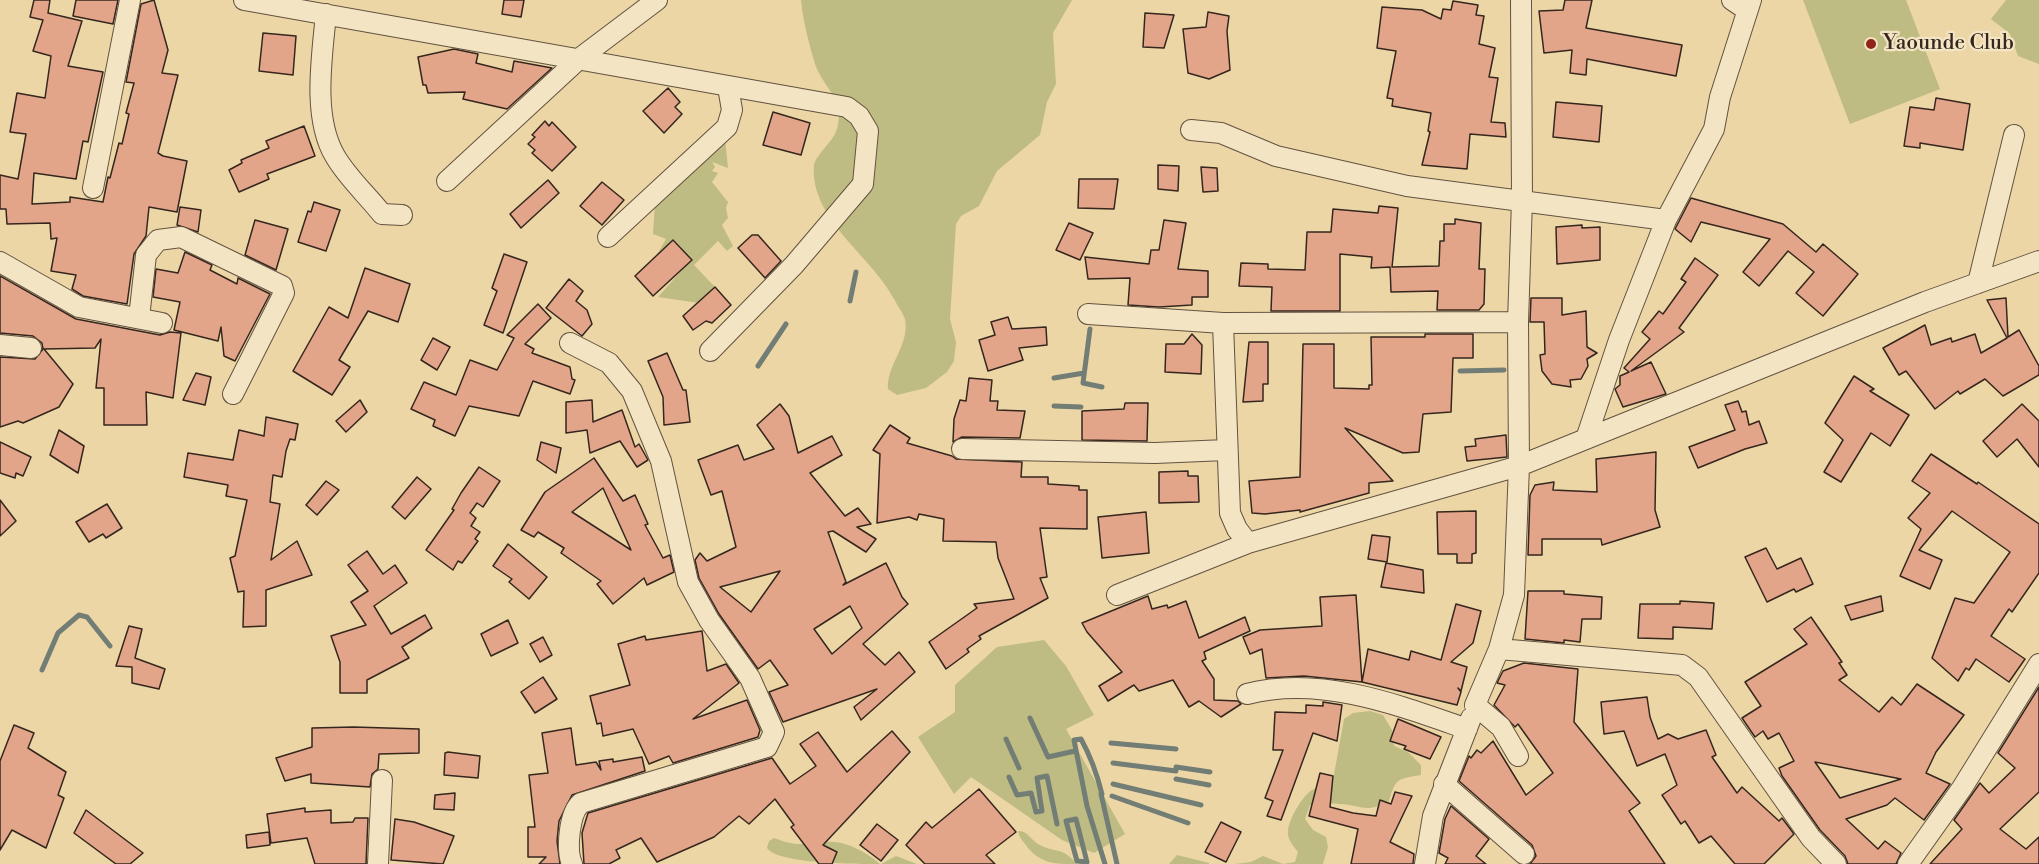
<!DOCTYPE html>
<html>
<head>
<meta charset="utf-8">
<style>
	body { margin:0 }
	canvas { display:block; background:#ecd6a5 }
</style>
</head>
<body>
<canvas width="2039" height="864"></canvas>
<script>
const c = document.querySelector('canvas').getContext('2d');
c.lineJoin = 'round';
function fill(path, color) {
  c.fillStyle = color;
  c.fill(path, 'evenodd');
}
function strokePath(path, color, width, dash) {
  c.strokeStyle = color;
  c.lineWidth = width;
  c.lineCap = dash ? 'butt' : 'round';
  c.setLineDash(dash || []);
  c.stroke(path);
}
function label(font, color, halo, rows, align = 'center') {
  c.font = font + ' "Libre Bodoni",serif';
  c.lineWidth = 4.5;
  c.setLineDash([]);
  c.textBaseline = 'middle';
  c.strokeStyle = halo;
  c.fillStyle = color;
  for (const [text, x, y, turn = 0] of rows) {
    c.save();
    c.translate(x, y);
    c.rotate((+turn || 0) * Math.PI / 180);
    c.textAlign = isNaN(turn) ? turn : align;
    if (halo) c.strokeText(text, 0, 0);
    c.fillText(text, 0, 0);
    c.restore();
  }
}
fill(new Path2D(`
	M801 0H1072L1053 33 1056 84 1047 102 1040 135 997 171 979 206 961 216 956 224 950 319 956 342 954 361 947 372 926 388 897 395 888 389C886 366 910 345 905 319 903 313 897 305 894 299 870 254 809 219 814 164 819 151 833 142 837 129 846 99 823 88 815 64 809 44 803 21 801 0Z
	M1803 0H1906L1940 89 1850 124Z
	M2006 0H2039V64L2018 56 2010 34 1991 19Z
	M724 130 728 168 712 162 715 167 712 171 718 173 712 182 728 202 726 208 728 218 722 225 733 246 727 251 718 241 694 265 715 287 699 303 658 297 688 263 682 259 681 247 674 240 655 258 666 239 653 234 655 204Z
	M1044 640 1066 666 1094 715 1066 729 1125 834 1094 853 1062 840 971 777 954 794 918 737 955 712V685L997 647Z
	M1370 711 1383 715 1392 730 1394 746 1408 752 1421 765V775C1397 779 1396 778 1389 801 1366 814 1362 805 1339 804 1329 803 1319 804 1310 805L1305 819 1313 830 1326 837 1328 847 1323 864H1235L1251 862 1263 856 1283 864 1295 862 1298 852C1294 847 1289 841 1288 835 1286 823 1302 796 1312 790 1319 786 1326 786 1333 780L1344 719 1353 713Z
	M1018 831C1028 831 1030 839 1038 844 1056 854 1060 845 1077 864 1055 864 1042 864 1028 848 1024 842 1019 838 1018 831Z
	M774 838C805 850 806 840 834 842 850 843 869 854 880 864 857 864 777 864 767 848L769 841Z
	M1177 855 1209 863V864H1169Z
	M896 856 917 864H881Z`), '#bebc82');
strokePath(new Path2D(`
	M850 301 856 272
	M1090 329 1083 383 1102 387
	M758 366 786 324
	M1460 371 1504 370
	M1054 378 1084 373
	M1054 406 1081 407
	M42 670 58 633 79 615 87 617 110 646
	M1030 718 1048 757 1075 751
	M1006 739 1019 768
	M1111 743 1176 749
	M1113 763 1176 771
	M1176 767 1210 772
	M1009 777 1017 795 1031 793 1036 812 1042 811 1037 778 1047 776 1057 824
	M1176 779 1209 785
	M1113 784 1201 805
	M1101 794 1117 864
	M1102 794C1097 774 1091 757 1081 739L1074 740 1087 806 1105 864
	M1112 796 1188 823
	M1076 819 1087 862 1077 861 1066 821Z`), '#727d75', 5);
const building = new Path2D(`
	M34 0H50L48 13 82 21 68 66 103 72 88 142 83 141 76 179 34 173 32 204 70 202V197L103 202 108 177 110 178 119 143 122 144 129 114 126 113 134 83 126 82 141 4 154 0 168 50 162 73 178 75 158 153 163 156 187 161 177 212 149 207 146 236 134 254 127 304 83 296 72 289 76 275 51 271 57 238 51 239 50 223 7 224 6 209H0V175L18 179 26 134 10 132 17 93 45 98 51 56 33 51 43 20 30 17Z
	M76 0H118L113 24 73 16Z
	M504 0H524L521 17 502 14Z
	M1565 0H1592L1586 28 1682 45 1676 76 1587 59 1586 75 1570 73 1572 50 1544 53 1539 11 1563 10Z
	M1453 1 1478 5 1476 15 1484 16 1479 44 1495 48 1489 77 1498 78 1491 122 1505 123 1506 137 1470 134 1467 169 1422 165 1430 132 1428 131 1431 113 1392 106 1393 99 1387 98 1396 51 1377 48 1382 7 1422 10 1441 19 1443 9 1451 10Z
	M1208 12 1229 16 1227 31 1230 70 1209 79 1188 73 1183 29 1206 27Z
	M1145 13 1174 15 1164 48 1143 47Z
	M263 33 296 36 293 75 259 71Z
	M454 49 478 54 476 63 512 72 514 61 552 68 507 109 463 99 465 92 428 93 426 85H423L418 57Z
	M668 88 680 102 675 107 682 114 664 133 643 111Z
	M1936 98 1970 104 1963 150 1920 143V148L1904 146 1910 107 1934 110Z
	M1556 102 1602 106 1599 142 1553 137Z
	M773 112 810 123 801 155 763 145Z
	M545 121 549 126 552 122 576 147 552 171 532 153 535 150 528 144 535 137 532 135Z
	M304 126 315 156 267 174 269 179 239 192 229 170 242 163 241 160 269 148 266 141Z
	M1158 165 1179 166 1178 191 1158 189Z
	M1201 167 1217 168 1218 191 1203 192Z
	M1079 179H1118L1114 209 1078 208Z
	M548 180 559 193 521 228 510 214Z
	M602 182 624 200 602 225 580 206Z
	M1691 198 1783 224 1816 252 1823 244 1858 274 1823 316 1796 293 1814 272 1788 251 1759 286 1743 272 1770 239 1701 222 1691 242 1675 229Z
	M314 202 340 210 326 251 298 242 308 211 311 212Z
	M1379 206 1398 208 1392 267 1439 266 1440 241H1444V224H1455V219L1481 223 1479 269H1485L1484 304 1479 310H1437L1438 291 1391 292 1390 267 1371 268 1372 257 1340 254V311H1271L1272 287 1239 286 1241 263 1268 264V269L1305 270 1307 232H1331L1333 209 1378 213Z
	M180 207 201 210 198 232 177 225Z
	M255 220 288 229 276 270 245 255Z
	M1164 220 1186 223 1178 269 1208 271V297H1192V305L1159 307 1128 305 1130 278 1088 279 1085 257 1149 264 1151 250H1159Z
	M1069 223 1093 233 1080 260 1056 250Z
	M1582 225V228L1600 227V260L1557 264 1556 227Z
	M752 235H758L781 261 765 278 738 248Z
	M673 240 692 260 653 296 635 276Z
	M185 252 212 265 210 270 237 284 238 278 270 294 235 361 224 356 221 327 218 341 174 330 180 302 153 297 156 269 178 273Z
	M504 254 527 262 503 333 484 325 497 291 492 288Z
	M1695 258 1718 275 1679 328 1684 332 1631 371 1651 362 1666 394 1623 407 1615 389 1620 385V376L1629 372 1624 368 1650 339 1642 332 1659 311 1663 314 1686 282 1681 279Z
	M365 268 410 284 398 322 368 311 339 360 350 367 332 395 293 371 329 307 348 318Z
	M0 276 76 319 160 335 170 332 181 333 173 398 146 392 147 425H104V388H96L101 339 95 348 44 349 73 384 59 407 23 423 18 421 0 427V357L35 359 43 349 42 343 33 336 0 333Z
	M569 279 583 291 576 301 587 310 592 324 582 336 546 308Z
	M715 287 731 305 712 323 706 321 693 330 683 316Z
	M1531 298H1562V315L1586 311 1587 347 1597 353 1587 359 1588 366 1581 379 1570 380 1571 387 1552 384 1542 371 1540 355 1545 354 1544 322H1530Z
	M2006 298 2008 337 2019 330 2039 366V375L2003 396 1985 379 1960 394 1958 391 1935 409 1906 371 1899 375 1883 348 1925 325 1931 345 1951 338 1952 342 1975 334 1981 353 2007 338 1987 300Z
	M538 304 551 318 525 344 534 349 532 353 570 367 572 379 575 380 570 394 533 381 519 416 469 406 455 436 433 426 435 420 411 409 424 382 456 395 470 360 497 370 514 338 507 335Z
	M1008 317 1012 329 1046 327 1047 345 1019 348 1023 360 988 371 979 340 995 335 991 322Z
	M1192 334 1202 345 1201 374 1165 372 1166 344H1184Z
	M1425 334H1473V358H1453L1451 412 1423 414 1419 452 1403 453 1345 428 1393 481 1369 483V493L1300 512V510L1265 514 1252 513 1249 481 1300 477 1303 344H1334V388L1369 389V385H1372L1371 337H1425Z
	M433 338 450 347 437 370 421 360Z
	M1249 342H1268V384H1263V401L1243 402Z
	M667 353 683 390H686L690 422 664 425 663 397 648 361Z
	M196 373 211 377 205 405 183 400Z
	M1854 376 1874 389 1870 391 1909 415 1890 446 1871 433 1841 482 1824 472 1843 440 1825 423Z
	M969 378 992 380 990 401H998L997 410 1025 411 1020 438 962 437 953 442 954 419 960 400 966 401Z
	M360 400 367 412 346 432 336 421Z
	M592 400 593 422 622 410 635 447 639 444 648 460 637 467 620 441 590 453 587 430 566 433V402Z
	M1738 401 1742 412 1746 411 1749 425 1759 421 1767 443 1745 449 1698 468 1689 447 1735 430 1725 405Z
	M1125 403H1148L1147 441 1082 440V411L1124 409Z
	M780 404 789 416 798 453 832 436 842 455 810 473 845 516 858 508 871 524 857 527 876 539 866 552 833 531 828 532 846 582 843 585 886 563 902 597 908 604 863 644 885 665 899 652 915 672 861 720 854 707 877 689 783 722 769 692 788 685 770 660 758 669 719 614 699 578 695 560 700 553 707 561 736 547 722 491 711 495 698 460 738 445 744 460 774 449 757 425ZM780 571 751 612 720 587ZM850 606 862 628 832 654 814 629Z
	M2022 404 2039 421V467L2017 439 1997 457 1983 441Z
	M266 417 298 424 295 440 290 439 286 451 282 477 273 475 270 502 280 504 271 560 297 541 312 575 266 590V626L243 627 244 591 238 592 230 558 235 556 247 500 226 496 228 485 184 477 188 453 233 460 239 430 264 436Z
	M890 425 910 438 907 443 952 456 956 459 1022 462 1021 477H1048V484L1079 486V490H1087V529L1040 528 1047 577 1040 578 1048 598 979 636 981 639 967 649 969 652 946 669 929 642 977 608 974 604 1014 599 998 558 996 542 943 541 944 519 919 514 917 520 909 517 877 523 880 454 873 450Z
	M59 430 84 446 78 473 50 455Z
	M1506 435 1507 457 1467 461 1465 447 1476 446 1475 439Z
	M0 442 31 457 23 476 16 473 15 478 0 473Z
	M541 442 561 448 556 473 537 460Z
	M1656 452 1655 510 1660 527 1602 545 1601 539H1542V555H1528L1530 495 1535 485 1554 482 1553 490 1597 492 1596 459Z
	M1931 454 1977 484 1978 482 2039 524V573L2012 612 2009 609 1991 636 2025 659 2009 682 1976 659 1969 670 1966 668 1958 681 1932 658 1955 598 1974 603 2010 552 1952 511 1919 550 1942 560 1930 589 1900 576 1921 529 1908 518 1930 493 1912 481Z
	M594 458 623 501 635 495 648 524 645 525 663 558 670 555 674 572 647 585 644 578 613 604 597 584 601 581 561 553 564 548 538 532 534 537 521 530 545 492ZM603 488 631 550 572 512Z
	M479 467 500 481 483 507 477 503 470 513 476 518 471 526 480 532 475 539 478 541 462 563 458 561 453 570 426 550 454 510 452 509 461 493Z
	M1188 471V476H1198L1199 502 1159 503V472Z
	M417 477 431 489 405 519 392 507Z
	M326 481 339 490 317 515 306 505Z
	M0 500 16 521 0 536Z
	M107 504 122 528 106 538 103 534 89 542 76 522Z
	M1476 511V553L1472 554V563H1457V554H1438L1437 512Z
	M1146 512 1149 553 1102 558 1098 517Z
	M1372 535 1390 537 1387 562 1368 559Z
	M508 544 547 577 529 599 509 582 512 579 493 566Z
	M1766 548 1777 569 1801 558 1813 584 1796 592 1794 589 1767 602 1745 557Z
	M367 551 383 574 395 565 407 583 374 606 391 634 425 615 432 628 402 647 409 658 367 680V693H340V662L331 636 366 625 351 602 368 591 348 565Z
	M1386 563 1423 570 1424 593 1381 587Z
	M1528 591H1564V594L1602 597 1601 619H1582L1580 642 1564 640V643L1525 639Z
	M1356 595 1362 682 1304 676 1266 678 1262 649 1250 654 1243 637 1260 630 1322 626 1320 597Z
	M1148 596 1152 609 1167 605 1168 608 1186 601 1199 638 1245 617 1250 631 1204 652 1206 659 1202 661 1214 679V700L1238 701 1241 704 1221 717 1199 701 1189 707 1173 680 1139 691 1134 685 1108 701 1099 686 1122 672 1087 632 1082 623Z
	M1881 596 1883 611 1851 620 1845 606Z
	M1680 601 1714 603 1712 629 1673 627V639L1638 638 1640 604H1680Z
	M1456 604 1481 611 1473 643 1451 662 1467 667 1461 691 1458 688 1461 692 1457 705 1362 682 1368 649 1409 660 1411 651 1441 660Z
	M1811 617 1842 662 1839 663 1847 675 1839 680 1879 712 1892 697 1901 705 1917 684 1964 715 1936 752 1926 773 1950 784 1924 820 1895 798 1887 805 1846 819 1878 849 1885 841 1901 853 1896 864H1848L1845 856 1820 830 1782 776 1779 768 1794 761 1779 733 1768 739 1763 731 1755 737 1742 718 1761 706 1745 682 1807 644 1794 629ZM1815 762 1901 779 1840 798Z
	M508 620 518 643 491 656 481 634Z
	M129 626 142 629 135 658 165 669 159 689 132 683V667L116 666Z
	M702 631 707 671 726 664 739 683 693 719 747 700 760 730 758 737 673 763 669 756 649 764 633 729 603 736 601 723 597 724 590 696 630 685 618 644 645 636 646 640Z
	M543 637 552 655 540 662 530 644Z
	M1524 663 1578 669 1574 722 1640 803 1629 811 1665 864H1530L1536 856 1532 845 1459 781 1469 756 1471 758 1477 750 1481 753 1493 741 1526 795 1553 773 1518 724 1515 727 1494 705 1505 685 1497 683 1503 671Z
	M543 677 557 699 535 713 521 692Z
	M2039 687V792L2000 829 2026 849 2039 837V864H1930L1962 829 1954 820 1980 783 1989 793 2015 768 1998 753Z
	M1647 697 1650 717 1658 739 1668 734 1678 739 1706 730 1716 755 1712 757 1737 793 1742 787 1779 821 1782 818 1794 834 1764 864H1735L1711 836 1699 843 1685 821 1681 824 1662 795 1677 785 1665 754 1637 766 1624 731 1604 734 1601 702Z
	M1323 702 1342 705 1337 741 1313 733 1281 820 1267 816 1273 801 1265 798 1283 750H1273L1275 712 1306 713V705L1323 706Z
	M1398 719 1441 737 1430 759 1404 749 1406 746 1390 741Z
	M14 725 34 733 28 748 66 772 58 795 64 798 46 848 12 830 0 850V761Z
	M354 727 419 729V753L379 754 378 769 372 774 370 787 311 783V774L285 781 276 758 312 747V728Z
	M571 728 576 765 596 762 601 770 599 761 613 759V762L642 757 645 771 572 795 559 821 557 841 560 864H539L546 857H528V827H535L529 775 548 773 542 733Z
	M892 731 910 752 823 845 837 852 832 864H819L791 827 794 825 775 799 749 824 739 816 714 837 657 862 641 838 616 850 620 858 609 864H584L582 833 588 813 772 758 790 784 816 766 800 744 818 732 847 772Z
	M448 752 480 756 478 778 444 775 445 753Z
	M1320 773 1333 776 1330 807 1353 813 1376 816 1380 800 1391 804 1395 792 1412 796 1390 842 1414 854 1413 864H1351L1358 829 1309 816Z
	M979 789 1016 832 986 855 995 864H925L906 845 926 822 932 828Z
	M455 793 454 810 434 809 435 795Z
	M1451 806 1489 839 1476 856 1486 864H1445L1448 858 1439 853 1445 819Z
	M305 808V812L331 810V823L353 822 355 818H368L366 864H315L307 838 271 843 267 814Z
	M86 810 143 853 130 864H116L74 833Z
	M395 819 414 822 454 836 443 864 391 860Z
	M1221 822 1241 832 1226 862 1205 852Z
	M877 824 898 840 881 861 860 845Z
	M269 832 270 845 247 848 246 835Z`);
fill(building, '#e3a589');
strokePath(building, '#35261e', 1.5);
const street = new Path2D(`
	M244 0 847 107 859 116 868 131 863 184 794 265 710 351
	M1732 0 1747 10
	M326 14C322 57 312 117 335 156 347 177 367 195 382 214L402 215
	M1191 130 1221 133 1276 156 1407 186 1666 220 1619 340 1586 439
	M447 181 580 58 657 0
	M93 188 130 0
	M1666 220 1714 129 1720 97 1751 0
	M608 237 727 127 732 110 728 87
	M0 262 79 307 162 323
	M1978 283 2014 135
	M1088 314 1223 323 1518 322
	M139 318 146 255 158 240 181 237 282 286 284 293 233 394
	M1223 323 1230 513 1237 529 1248 543
	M570 343 609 363 632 391 661 461 688 582 709 620 750 678 774 732 767 747 581 803C569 813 566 850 572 864
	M0 345 31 348
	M962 449 1155 453 1226 450
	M1117 595 1248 543 1519 466 1925 302 2039 261
	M1499 649 1514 595 1519 466 1518 322 1522 200 1521 0
	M1247 694C1321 675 1398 705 1467 729
	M1518 756 1501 727 1475 705 1499 649 1682 665 1698 677 1811 838 1836 864
	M1444 784 1524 854
	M378 864 382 780
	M1425 864 1433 816 1471 718
	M1908 864 1962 788 2039 664`);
strokePath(street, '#635240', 22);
strokePath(street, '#f3e4c4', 20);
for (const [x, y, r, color] of [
	[1871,44,6,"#8f2418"]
]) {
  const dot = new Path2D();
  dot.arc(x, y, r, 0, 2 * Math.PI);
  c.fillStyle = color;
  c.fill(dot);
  strokePath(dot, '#f3e4c4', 2);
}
label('21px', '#35261e', '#f3e4c4', [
	["Yaounde Club",1883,44]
], 'left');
</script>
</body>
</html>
